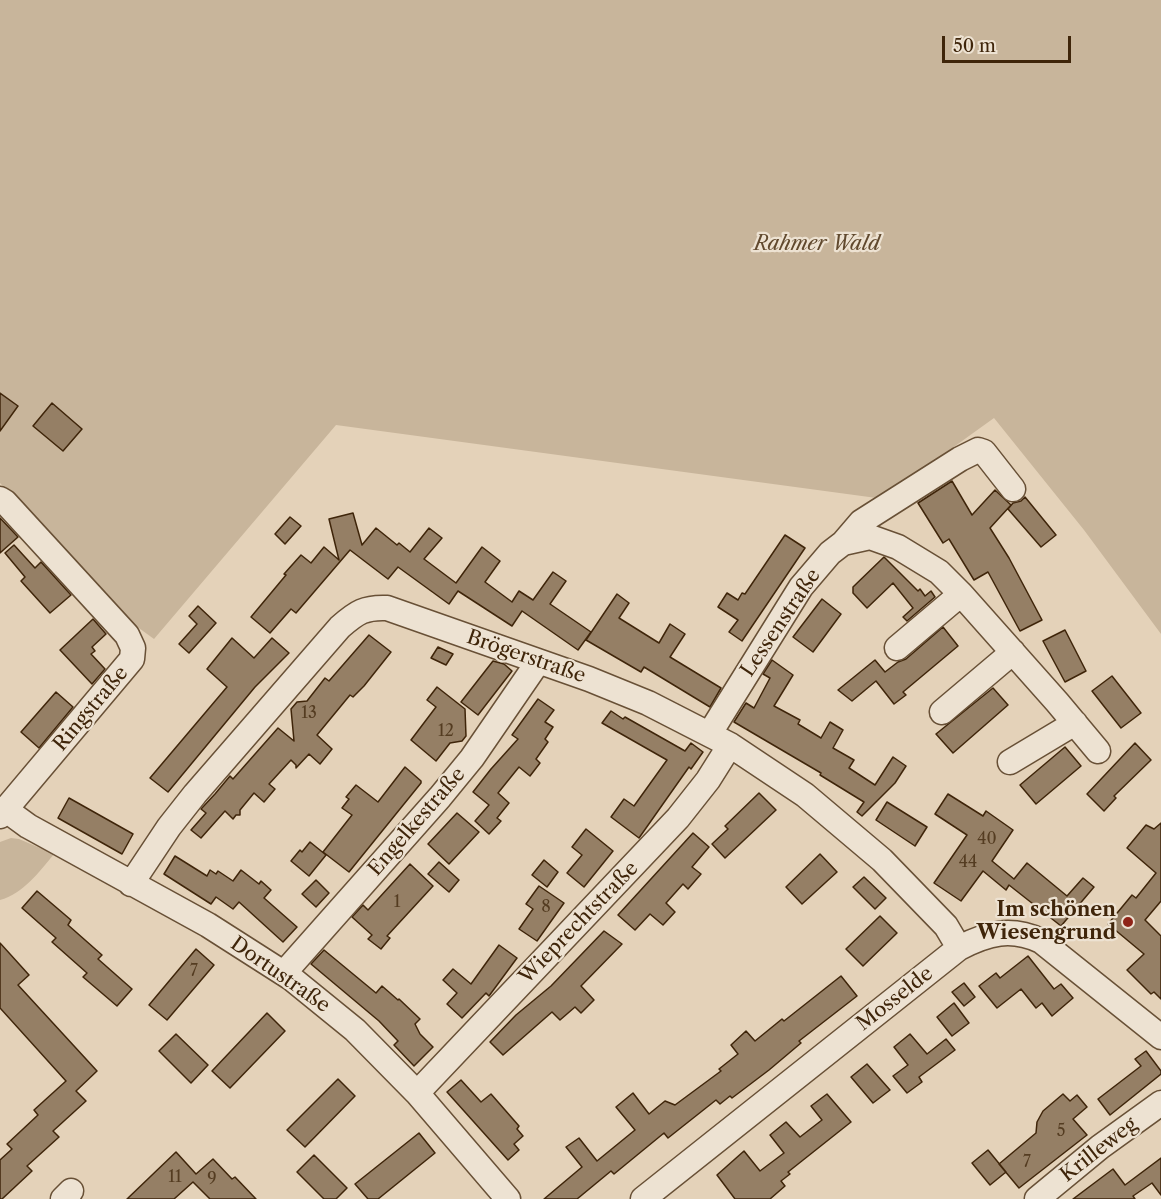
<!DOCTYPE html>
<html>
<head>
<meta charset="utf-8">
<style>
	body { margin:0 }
	#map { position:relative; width:1161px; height:1199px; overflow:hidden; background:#e4d2b9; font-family:"Libre Caslon Text",serif }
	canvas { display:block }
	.scale { position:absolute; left:942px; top:36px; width:129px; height:27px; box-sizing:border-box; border:3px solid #3f250a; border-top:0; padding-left:8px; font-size:18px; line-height:21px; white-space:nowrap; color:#3f250a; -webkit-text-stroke:4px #ede2d2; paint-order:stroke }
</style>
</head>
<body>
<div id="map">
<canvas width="1161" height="1199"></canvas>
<div class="scale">50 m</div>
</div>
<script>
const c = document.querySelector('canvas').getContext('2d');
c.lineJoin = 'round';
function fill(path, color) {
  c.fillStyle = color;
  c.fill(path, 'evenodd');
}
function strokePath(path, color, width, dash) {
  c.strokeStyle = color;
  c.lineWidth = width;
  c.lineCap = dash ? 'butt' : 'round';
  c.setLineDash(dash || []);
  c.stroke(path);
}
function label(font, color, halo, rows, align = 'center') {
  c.font = font + ' "Libre Caslon Text",serif';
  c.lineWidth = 4.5;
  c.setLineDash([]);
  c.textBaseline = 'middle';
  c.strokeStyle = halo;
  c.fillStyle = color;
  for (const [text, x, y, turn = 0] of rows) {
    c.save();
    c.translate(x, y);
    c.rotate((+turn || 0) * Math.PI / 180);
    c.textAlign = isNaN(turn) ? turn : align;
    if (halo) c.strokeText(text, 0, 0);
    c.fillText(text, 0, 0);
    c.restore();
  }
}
fill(new Path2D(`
	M0 0H1161V634L1084 530 994 418 912 477 884 499 336 425 154 639 132 623 0 483Z
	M11 838 19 839 54 854C39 872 23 894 0 900V842Z`), '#c8b59b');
const building = new Path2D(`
	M0 393 18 406 0 431Z
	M52 403 82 429 63 451 33 426Z
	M952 481 972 515 995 490 1011 505 990 528 1009 558 1042 620 1020 631 988 572 974 580 949 539 943 543 918 503Z
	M1025 497 1056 535 1041 547 1008 509 1013 503 1021 501Z
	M353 513 362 545 376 528 397 545 399 543 410 552 429 528 442 538 424 559 456 583 482 547 500 561 485 582 512 602 519 591 533 600 553 572 566 581 550 604 591 632 578 650 522 611 512 626 458 591 449 604 398 567 388 579 350 550 296 613 291 609 270 633 251 617 286 575 284 574 301 555 311 563 324 547 339 560 329 519Z
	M290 517 301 526 285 544 275 534Z
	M0 518 18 537 0 553Z
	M785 535 805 548 742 641 729 632 738 620 718 607 727 593 738 600 742 593 745 594Z
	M14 545 35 568 41 562 71 595 50 613 21 581 25 577 5 553Z
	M884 557 918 591 920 589 925 596 931 591 935 597 907 621 903 617 913 608 893 583 867 608 853 593V587Z
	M617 594 629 603 619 618 659 643 670 624 685 634 670 657 721 688 710 707 644 667 641 672 586 640Z
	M822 599 841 614 813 652 793 637Z
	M198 606 216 623 189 653 179 644 197 624 189 616Z
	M93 619 106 634 92 647 95 651 91 654 105 669 92 684 60 650Z
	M943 627 958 646 903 692 906 695 894 704 876 681 852 701 838 690 875 660 885 672 898 662 906 659Z
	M1065 630 1086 671 1065 682 1043 641Z
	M369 635 391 652 364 686 353 697 350 695 317 735 332 749 320 764 309 754 296 768V765L291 760 269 784 275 789 264 802 254 793 240 810V815H236L233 819 225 811 201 838 191 830 206 813 201 809 215 794 230 776 233 779 278 728 294 741 291 709 297 702 307 701 325 678 329 681Z
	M232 638 254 658 272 638 289 653 255 687 168 792 150 778 227 687 207 669Z
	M438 647 453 654 446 665 431 658Z
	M772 660 793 675 774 706 800 720 798 724 821 738 830 722 843 730 833 748 854 760 849 768 875 785 893 757 906 766 895 783 862 816 857 812 864 802 820 775 821 773 734 722 746 703 754 708 770 678 763 674Z
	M493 661 504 664 512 671 478 715 461 702Z
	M1112 676 1141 713 1121 728 1092 691Z
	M437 687 465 709 466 736 462 741 450 743 436 761 411 740 436 707 427 700Z
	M993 688 1008 705 953 753 936 734Z
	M56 692 73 707 39 748 21 732Z
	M538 699 554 710 545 722 553 727 545 739 548 742 536 759 540 763 530 776 519 767 498 793 509 803 497 818 501 821 489 834 475 821 489 805 473 792 491 769 518 739 512 735Z
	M611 711 623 719 625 717 685 751 691 743 703 752 691 769 689 767 639 838 611 817 624 799 634 806 667 760 602 723Z
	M1135 743 1151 760 1114 796 1116 798 1104 811 1087 794Z
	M1065 747 1081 766 1036 804 1020 785Z
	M405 767 421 781V783L349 872 323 852 352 815 342 808 349 799 346 797 356 785 378 802Z
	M759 793 776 810 725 858 712 844 728 829 725 826Z
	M948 794 983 816 986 811 1013 830 992 861 1014 879 1027 863 1067 896 1083 878 1094 887 1061 926 1009 885 1006 890 983 871 961 901 934 883 967 835 935 814Z
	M69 798 133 834 122 854 58 818Z
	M887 802 927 827 915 846 876 820Z
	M457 813 479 832 449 864 428 844Z
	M1161 823V901L1145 920 1161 936V999L1154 992 1151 994 1127 970 1144 954 1108 924 1132 895 1136 898 1156 873 1127 848 1146 825 1154 829Z
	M586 829 613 851 584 887 567 873 582 855 572 847Z
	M693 833 709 847 692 867 701 874 688 889 683 884 666 903 675 912 663 925 650 914 635 930 618 915Z
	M310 842 326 855 309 876 291 861 300 850 302 852Z
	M820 854 837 872 802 904 786 887Z
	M175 856 207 876 210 870 216 874 218 871 233 881 241 870 259 884 261 881 271 890 264 898 297 927 283 942 239 902 233 909 216 897 211 904 164 874Z
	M544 860 558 872 547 887 532 875Z
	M439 862 459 880 449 892 428 874Z
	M410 864 433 886 387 936 390 938 381 949 368 939 372 935 352 917 363 905 368 910Z
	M864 877 886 898 875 909 853 887Z
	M316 880 329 893 316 907 302 894Z
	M539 886 564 903 537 941 519 929 533 909 526 904Z
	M37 891 71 920 68 925 102 955 98 959 132 989 117 1006 83 977 87 973 52 942 56 938 22 908Z
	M880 916 897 933 863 966 846 949Z
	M604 931 622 944 581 986 594 1000 581 1013 575 1007 560 1020 552 1012 503 1055 490 1042 516 1015 551 986Z
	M0 943 29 975 18 985 97 1071 76 1091 86 1101 53 1131 59 1137 27 1166 32 1171 2 1199H0V1160L12 1149 7 1144 38 1115 34 1110 66 1081 0 1008Z
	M499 945 517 958 489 996 486 993 462 1018 447 1004 457 993 443 980 453 969 471 984Z
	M196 949 214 965 167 1020 149 1005Z
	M324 950 376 993 382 986 398 1000 399 999 420 1019 415 1024 420 1034 433 1047 414 1066 394 1045 398 1041 379 1021 311 964Z
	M1028 956 1054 989 1061 984 1073 998 1052 1016 1042 1003 1036 1008 1021 989 997 1008 979 986 996 973 1000 978Z
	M841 976 857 996 799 1041 801 1043 769 1070 732 1098 730 1096 720 1104 716 1100 668 1138 664 1133 614 1174 611 1171 577 1199H544L582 1167 566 1147 579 1138 597 1161 635 1130 616 1107 633 1093 649 1114 665 1101 675 1105 721 1071 719 1069 738 1054 731 1045 746 1031 755 1041 782 1019 784 1021Z
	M964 983 975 997 964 1006 952 992Z
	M954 1003 969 1023 952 1036 937 1017Z
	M267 1013 285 1031 230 1088 212 1071Z
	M176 1034 208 1065 191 1083 159 1051Z
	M910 1034 927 1054 946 1039 955 1050 919 1077 922 1082 907 1093 893 1076 908 1065 894 1047Z
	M1146 1051 1161 1071V1074L1110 1115 1098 1099 1141 1066 1135 1059Z
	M867 1064 890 1090 873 1103 851 1077Z
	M338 1079 355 1096 305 1147 287 1130Z
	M461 1080 481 1102 491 1094 519 1126 517 1129 523 1136 514 1144 519 1150 508 1160 447 1092Z
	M827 1094 851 1122 788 1172 790 1174 781 1181 785 1186 770 1199H735L717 1175 744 1151 760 1171 784 1153 770 1135 786 1122 800 1137 822 1120 811 1106Z
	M1063 1094 1070 1101 1077 1095 1087 1107 1073 1119 1087 1135 1019 1188 999 1164 1036 1133 1037 1122 1043 1111Z
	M419 1133 435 1153 378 1199H368L355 1184Z
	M988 1150 1006 1172 990 1185 972 1163Z
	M176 1152 196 1174 213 1159 232 1179 235 1177 256 1199H210L193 1182 174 1199H127Z
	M314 1155 347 1188 336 1199H324L297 1172Z
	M1161 1158V1195L1152 1183 1133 1196 1135 1199H1073L1113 1169 1125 1185Z`);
fill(building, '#957f65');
strokePath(building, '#3f250a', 1.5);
const minor = new Path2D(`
	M0 499 5 502 127 635 133 648 132 659 0 816
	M843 543 861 522 960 459 978 450 984 452 1013 489
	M897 648 961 594
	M942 712 1013 652
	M710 733 801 587 830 553 843 543 870 537 898 547 939 572 961 594 1057 702 1098 751
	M1010 762 1075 723
	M6 810 28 826 208 925 291 978 355 1030 417 1093 508 1199
	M131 884 169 827 195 794 340 627C357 612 365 607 387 608L589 679 648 703 730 745 805 795 882 860 946 926 959 948
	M284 973 440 797 472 758 538 662
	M417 1093 678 818 708 780 730 745
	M63 1199 71 1191
	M643 1199 959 948C988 933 1011 927 1041 941L1161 1037
	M1037 1199 1100 1147 1161 1103`);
strokePath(minor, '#685036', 27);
strokePath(minor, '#ede2d2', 24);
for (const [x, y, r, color] of [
	[1128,922,6,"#8f2418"]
]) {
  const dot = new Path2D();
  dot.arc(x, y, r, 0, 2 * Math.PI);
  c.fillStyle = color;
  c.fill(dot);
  strokePath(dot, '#ede2d2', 2);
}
label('16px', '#543c21', null, [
	["13",309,713],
	["12",446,731],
	["40",987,839],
	["44",968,862],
	["1",397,902],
	["8",546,907],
	["7",194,971],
	["5",1061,1131],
	["7",1027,1162],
	["11",175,1177],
	["9",212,1179]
]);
label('italic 20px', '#61492e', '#ede2d2', [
	["Rahmer Wald",817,244]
]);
label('20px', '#3f250a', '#ede2d2', [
	["Lessenstraße",781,623,-56],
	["Brögerstraße",526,657,19],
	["Ringstraße",91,709,-50],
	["Engelkestraße",417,822,-49],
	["Wieprechtstraße",579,923,-46],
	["Dortustraße",280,975,35],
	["Mosselde",895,999,-38],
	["Krilleweg",1099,1150,-38]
]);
label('bold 20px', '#3f250a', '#ede2d2', [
	["Im schönen",1116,910],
	["Wiesengrund",1116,933]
], 'right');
</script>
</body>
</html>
